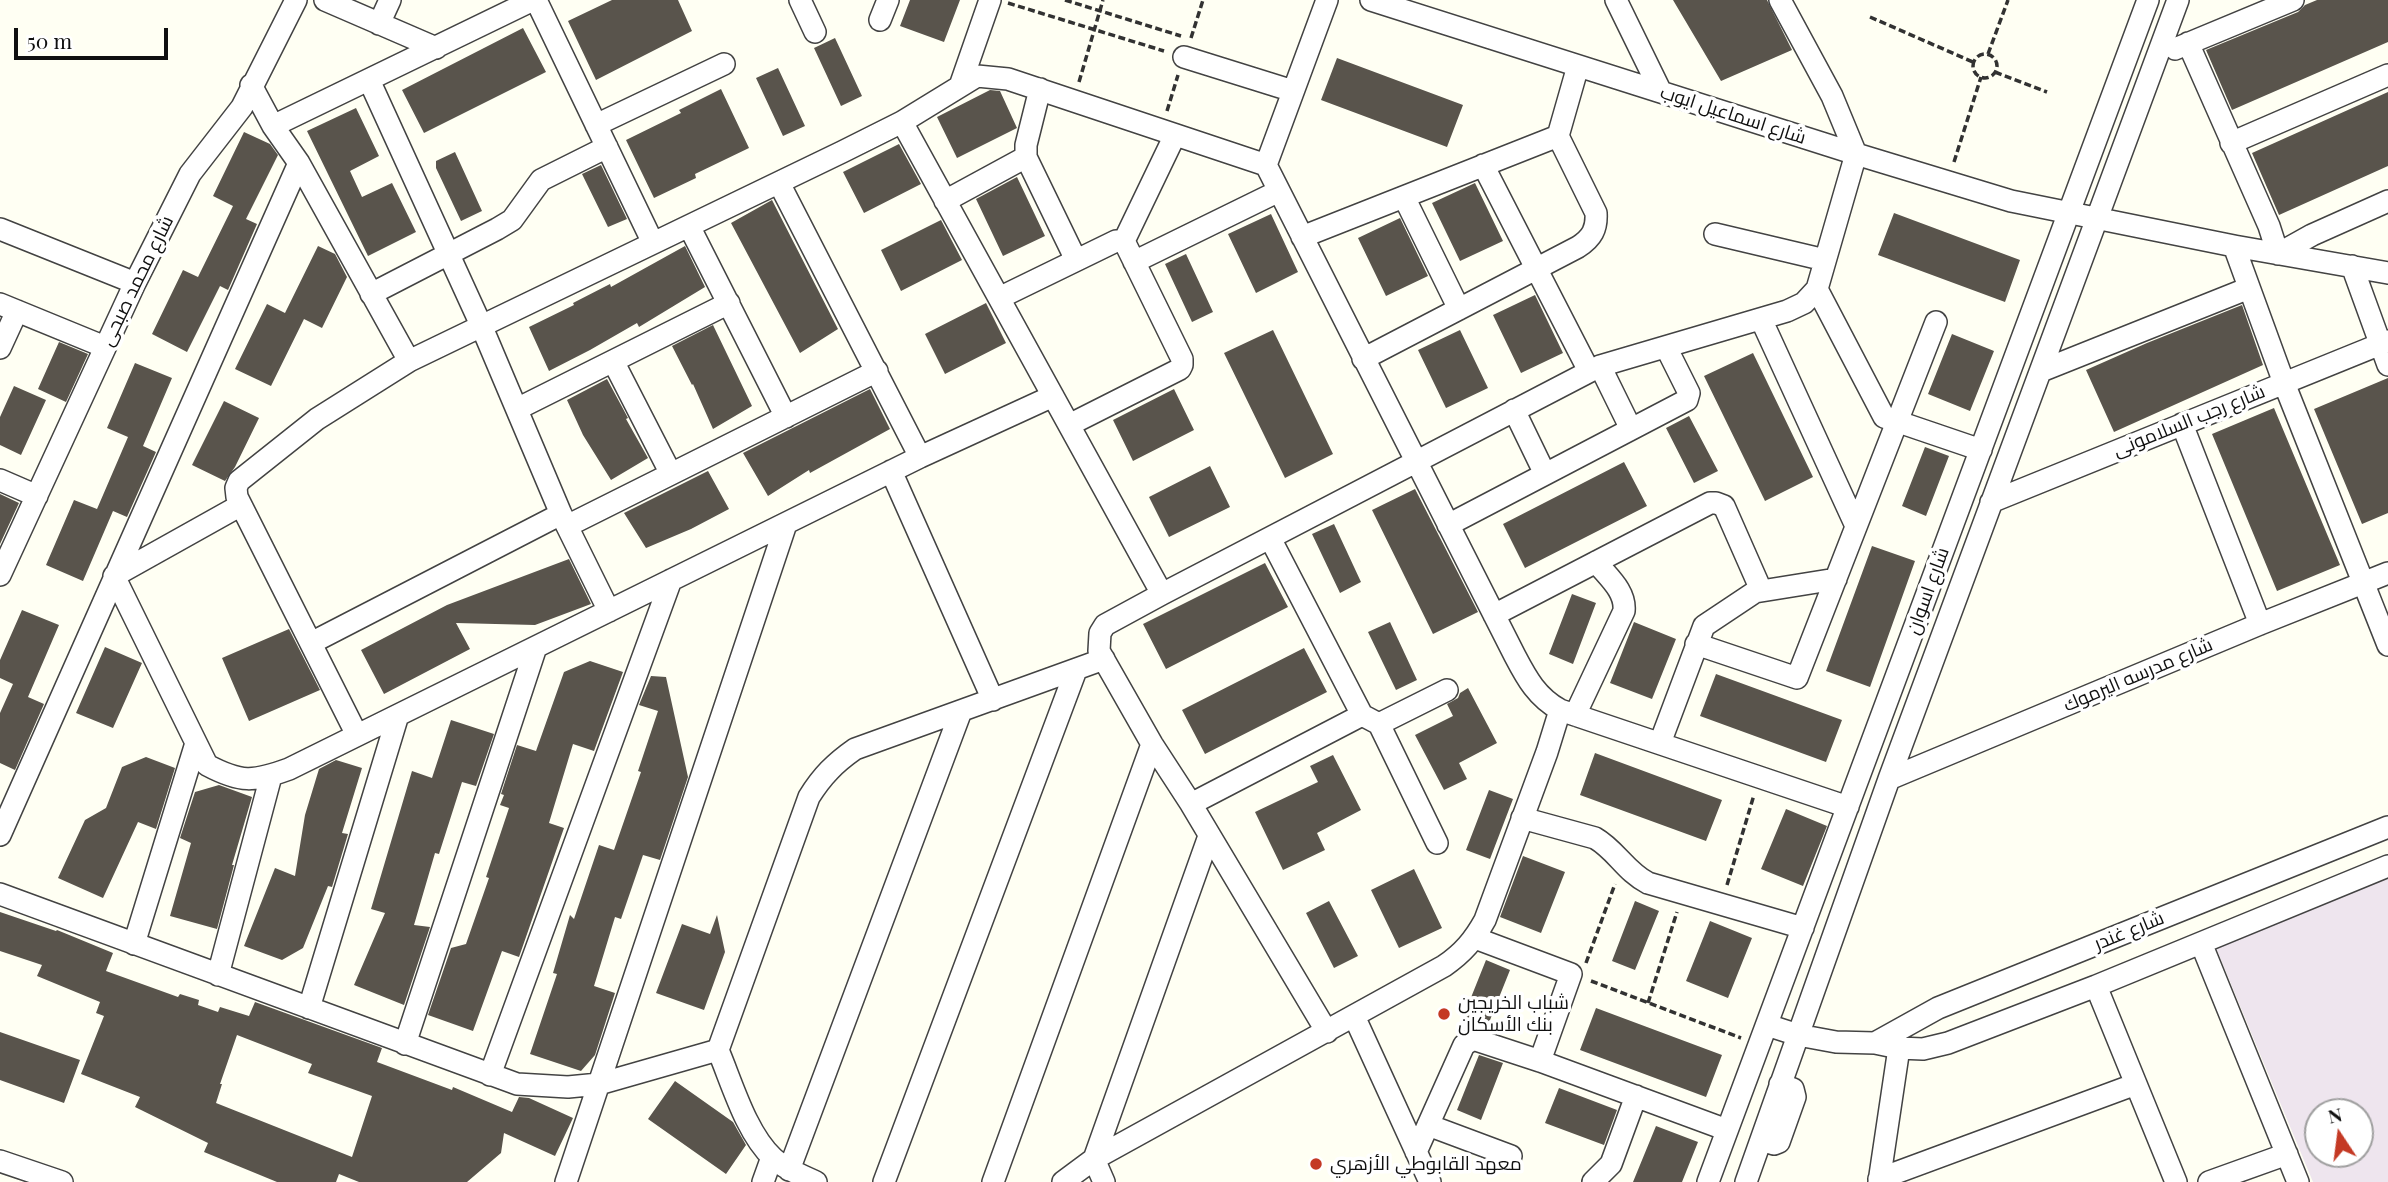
<!DOCTYPE html>
<html>
<head>
<meta charset="utf-8">
<style>
	body { margin:0 }
	#map { position:relative; width:2388px; height:1182px; overflow:hidden; background:#fffff3; font-family:"Playfair Display",serif }
	canvas { display:block }
	.north { position:absolute; left:2304px; top:1098px; width:70px; height:70px; box-sizing:border-box; background:#fff; border:2px solid #9f9f9f; border-radius:50%; rotate:347deg; font-size:19px; font-weight:700; line-height:28px; text-align:center; color:#101010 }
	.north::after { content:''; display:block; margin:auto; width:24px; height:32px; background:#c43924; clip-path:polygon(50% 0,100% 100%,50% 72%,0 100%) }
	.scale { position:absolute; left:14px; top:28px; width:154px; height:32px; box-sizing:border-box; border:4px solid #101010; border-top:0; padding-left:9px; font-size:21px; line-height:24px; white-space:nowrap; color:#101010; -webkit-text-stroke:5px #fff; paint-order:stroke }
</style>
</head>
<body>
<div id="map">
<canvas width="2388" height="1182"></canvas>
<div class="north">N</div>
<div class="scale">50 m</div>
</div>
<script>
const c = document.querySelector('canvas').getContext('2d');
c.lineJoin = 'round';
function fill(path, color) {
  c.fillStyle = color;
  c.fill(path, 'evenodd');
}
function strokePath(path, color, width, dash) {
  c.strokeStyle = color;
  c.lineWidth = width;
  c.lineCap = dash ? 'butt' : 'round';
  c.setLineDash(dash || []);
  c.stroke(path);
}
function label(font, color, halo, rows, align = 'center') {
  c.font = font + ' "Playfair Display",Cairo,serif';
  c.lineWidth = 7;
  c.setLineDash([]);
  c.textBaseline = 'middle';
  c.strokeStyle = halo;
  c.fillStyle = color;
  for (const [text, x, y, turn = 0] of rows) {
    c.save();
    c.translate(x, y);
    c.rotate((+turn || 0) * Math.PI / 180);
    c.textAlign = isNaN(turn) ? turn : align;
    if (halo) c.strokeText(text, 0, 0);
    c.fillText(text, 0, 0);
    c.restore();
  }
}
fill(new Path2D(`
	M2388 878V1182H2313L2216 948ZM2318 1112H2360V1154H2318Z`), '#eee5ee');
fill(new Path2D(`
	M612 0H678L692 31 596 80 568 21Z
	M910 0H960L944 42 900 26Z
	M1673 0H1767L1792 50 1721 81Z
	M2317 0H2388V42L2232 110 2206 50 2298 12 2305 5Z
	M523 28 546 72 424 133 402 90Z
	M835 38 862 96 841 106 814 48Z
	M1337 58 1463 105 1447 147 1321 100Z
	M778 68 805 126 783 136 756 78Z
	M721 89 749 148 695 174 696 178 654 198 626 140 681 113 679 110Z
	M990 90 1000 91 1017 128 957 158 937 117Z
	M2388 92V166L2279 215 2252 153Z
	M356 108 379 156 350 171 362 197 392 183 416 232 368 256 307 131Z
	M244 132 270 144 278 155 246 219 257 224 228 290 220 286 187 352 152 334 183 270 198 277 233 206 213 196Z
	M899 144 921 184 864 213 843 172Z
	M455 152 482 211 461 221 436 168V161Z
	M601 165 627 219 608 227 582 174Z
	M1017 177 1045 236 1003 256 976 199Z
	M1475 183 1503 241 1460 261 1432 203Z
	M772 200 838 329 800 353 731 223Z
	M1894 213 2020 260 2005 302 1878 255Z
	M1271 214 1298 272 1256 293 1228 234Z
	M1400 218 1428 276 1386 296 1358 238Z
	M941 220 962 260 901 291 881 250Z
	M318 246 335 254 347 277 322 328 304 319 271 386 235 369 267 304 285 313Z
	M685 246 705 287 639 327 637 323 590 350 549 371 529 327 574 305 573 303 610 284 611 287Z
	M1186 254 1213 312 1192 322 1165 264Z
	M1535 295 1563 353 1521 373 1493 315Z
	M986 303 1006 343 945 374 925 334Z
	M2242 305 2263 365 2114 432 2086 370 2147 343Z
	M713 325 752 406 713 429 693 384 692 385 672 346Z
	M1273 330 1333 454 1285 478 1224 353Z
	M1460 330 1488 388 1446 408 1418 350Z
	M1952 334 1994 351 1970 411 1928 394Z
	M59 342 88 354 66 402 38 389Z
	M1753 353 1813 477 1765 501 1704 376Z
	M135 363 172 378 143 446 156 452 127 517 113 511 83 581 46 565 74 500 97 509 128 437 107 428Z
	M2388 378V513L2362 524 2314 409Z
	M607 379 628 418 626 419 648 458 611 480 583 435 567 400Z
	M14 386 46 400 21 455 0 445V417Z
	M870 389 890 429 810 473 809 470 768 496 743 453Z
	M1174 389 1194 430 1133 461 1113 420Z
	M224 401 259 418 235 467 225 481 192 465Z
	M2274 408 2340 565 2277 591 2212 434Z
	M1689 416 1718 471 1694 483 1666 428Z
	M1925 447 1949 456 1926 516 1902 506Z
	M1624 462 1647 506 1525 568 1503 524Z
	M1210 466 1230 507 1169 537 1149 497Z
	M708 471 729 509 691 529 646 548 624 513Z
	M1415 489 1478 612 1433 634 1372 510Z
	M0 494 19 503 0 544Z
	M1334 524 1361 582 1340 593 1312 534Z
	M1872 546 1915 561 1870 687 1826 671Z
	M569 559 591 604 535 625 456 623 470 649 384 694 361 650 447 605Z
	M1265 563 1288 607 1166 669 1143 624Z
	M1572 594 1596 603 1573 664 1549 654Z
	M22 610 59 625 28 697 44 704 15 770 0 763V713L13 684 0 678V660Z
	M1390 622 1417 680 1396 690 1368 632Z
	M1634 622 1676 639 1652 699 1610 683Z
	M289 629 320 690 249 721 222 658Z
	M105 647 142 663 113 728 76 713Z
	M1304 648 1327 692 1205 754 1182 710Z
	M590 661 623 672 594 751 573 744 549 823 564 828 519 957 502 951 473 1031 428 1015 451 948 466 944 489 878 486 877 509 808 500 805 504 795 501 794 517 745 536 751 564 672Z
	M1716 674 1842 720 1826 762 1700 716Z
	M651 676 666 677 688 777 660 860 643 855 621 919 615 917 594 986 615 993 595 1055 581 1071 530 1054 557 974 553 973 570 915 574 919 599 845 614 850 641 772 638 771 658 711 639 705Z
	M1468 688 1497 743 1459 763 1467 779 1444 790 1415 735 1453 716 1447 704 1458 698 1460 693Z
	M451 720 494 734 476 786 462 782 439 854 435 853 414 925 430 927 404 1005 354 985 385 913 371 909 412 771 432 778Z
	M1595 753 1722 800 1706 841 1580 795Z
	M1333 755 1361 810 1317 833 1325 850 1283 870 1255 812 1318 782 1310 766Z
	M146 757 175 768 156 829 138 822 103 898 58 878 85 820 106 808 122 767Z
	M336 760 362 768 342 833 348 834 332 887 328 886 303 948 282 960 244 946 275 868 295 876 305 815 319 769Z
	M219 785 252 797 232 865H234L217 929 170 916 191 843 180 838 195 792Z
	M1489 790 1513 799 1490 859 1466 850Z
	M1786 809 1827 826 1803 886 1761 869Z
	M1523 856 1565 872 1541 933 1500 917Z
	M1414 869 1442 928 1399 948 1371 890Z
	M1329 901 1358 956 1334 968 1306 913Z
	M1635 901 1659 911 1635 970 1612 961Z
	M0 912 56 931 57 930 113 953 106 971 178 997 180 994 199 1000 198 1005 218 1012 220 1007 249 1016 255 1002 382 1048 377 1062 452 1090 453 1087 512 1112 519 1097 529 1098 573 1118 555 1156 504 1133 501 1153 467 1182H359L339 1174 336 1182H277L204 1152 208 1143 135 1107 140 1097 81 1074 104 1016 96 1013 100 1002 37 976 42 965 0 951ZM237 1035 312 1064 308 1073 372 1096 352 1157 216 1103 222 1084H220Z
	M717 915 725 952 704 1010 656 993 682 924 710 934Z
	M1710 921 1752 938 1728 998 1686 981Z
	M1486 960 1510 970 1486 1030 1462 1020Z
	M1596 1008 1722 1055 1706 1097 1580 1050Z
	M0 1032 80 1060 64 1103 0 1080Z
	M1479 1055 1503 1063 1481 1120 1457 1110Z
	M675 1081 733 1122 746 1145 726 1174 648 1119Z
	M1559 1088 1617 1110 1604 1145 1545 1123Z
	M1656 1126 1698 1142 1682 1182H1633Z`), '#59544c');
const minor = new Path2D(`
	M325 0 436 48
	M536 0 653 243
	M800 0 815 32
	M1371 0 1856 154 2011 201 2234 246 2388 273
	M1616 0 1661 92
	M880 20 888 0
	M379 24 390 0
	M2188 43 2269 226 2278 254 2312 235 2388 201
	M2175 49 2293 0
	M1184 57 1293 91
	M369 80 481 325 561 514 609 611
	M251 85 273 126 299 163 409 361
	M960 86 990 0
	M1040 89 1026 145V157L1076 260
	M902 122 1162 594
	M596 125 724 64
	M273 126 533 0
	M2231 143 2388 75
	M1266 165 1327 0
	M1483 165 1589 371
	M779 183 920 457
	M1404 197 1459 309
	M945 201 1026 157
	M689 226 786 417
	M0 229 135 283
	M1715 234 1825 260
	M1302 237 1558 136
	M1124 241 1175 135
	M2234 246 2284 383 2388 645
	M1134 262 1279 191
	M2352 266 2388 365
	M1817 289 1884 417 1981 450
	M371 294 497 229 512 220 541 180 607 147
	M999 298 1116 241H1124L1182 359V365L1180 369 1069 425
	M0 304 105 347
	M1761 319 1856 526
	M0 348 17 311
	M1363 359 1578 247C1592 238 1597 229 1596 213L1558 136 1578 66
	M613 361 671 474
	M1600 366 1631 429
	M2041 371 2249 288
	M517 409 729 303
	M1514 410 1545 474
	M2182 424 2260 624
	M891 471 993 700
	M0 480 37 496
	M1991 502 2388 341
	M241 505 114 576 207 765C241 783 253 782 289 769L920 457 1053 396
	M1448 525 1687 400 1689 393 1666 347
	M567 526 877 371
	M1270 538 1362 715 1379 724 1447 690
	M0 575 135 283 190 174 242 107 296 0
	M1494 615 1710 503H1716L1724 506 1761 590
	M311 643 561 514
	M1696 644 1797 678 1936 322
	M1575 715 1624 611C1626 591 1608 577 1596 562
	M1379 724 1437 843
	M357 735 237 497 236 488 239 481 317 419 409 361 842 152 902 122 977 76 1008 79 1266 165 1515 656C1527 679 1537 697 1560 710L1848 807
	M1660 743 1704 626 1755 592 1836 579
	M1889 779 2260 624 2388 573
	M1191 804 1362 715
	M1522 818 1595 838C1616 850 1626 872 1648 883L1803 928
	M0 835 299 163
	M0 894 517 1084 568 1087 599 1084 718 1050
	M1475 938 1571 974 1540 1061
	M2201 943 2298 1182
	M134 944 196 743
	M218 975 271 776
	M2096 986 2176 1182
	M309 1008 398 715
	M1354 1016 1430 1182
	M1767 1025 1798 1035 1836 1042 1875 1043 1899 1048 1923 1049 1948 1043 2096 986 2388 866
	M1327 1032 1191 804 1152 744 1099 651 1100 633 1105 625 1162 594 1600 366 1787 311 1804 303 1817 289 1856 154 1832 96 1780 0
	M1875 1043 1938 1008 2388 827
	M405 1044 536 647
	M490 1075 671 580
	M1428 1125 1511 1156
	M1761 1140 1774 1144 1779 1142 1795 1097 1793 1089 1780 1084
	M1416 1152 1464 1045 1473 1039 1540 1061 1727 1130
	M0 1161 62 1182
	M789 1170 961 711
	M1879 1179 2136 1084
	M566 1182 786 524
	M763 1182 772 1157
	M816 1182C801 1175 785 1169 773 1158 746 1133 732 1083 718 1050L809 797C822 776 835 763 855 749L1104 659
	M884 1182 1076 670
	M993 1182 1152 744
	M1063 1182 1094 1159 1444 966C1463 953 1474 940 1485 920L1547 752 1560 710
	M1104 1182 1094 1159 1209 836
	M1593 1182 1611 1164 1636 1096
	M1708 1182 2148 0
	M1746 1182 1889 779 2178 0
	M1879 1182 1899 1048
	M2209 1182 2287 1154`);
strokePath(minor, '#434343', 24);
strokePath(new Path2D(`
	M1065 0 1181 36
	M1008 3 1164 51
	M1870 17 1973 62
	M1191 38 1203 0
	M1973 66a12 12 0 1 1 24 0a12 12 0 1 1-24 0Z
	M1988 54 2008 0
	M1995 72 2047 92
	M1079 82 1103 0
	M1167 111 1178 75
	M1954 162 1981 77
	M1727 885 1754 795
	M1586 963 1615 884
	M1591 981 1741 1038
	M1648 1003 1677 912`), '#323232', 3.5, [7, 3.5]);
strokePath(minor, '#fff', 21);
for (const [x, y, r, color] of [
	[1444,1014,7,"#c43924"],
	[1316,1164,7,"#c43924"]
]) {
  const dot = new Path2D();
  dot.arc(x, y, r, 0, 2 * Math.PI);
  c.fillStyle = color;
  c.fill(dot);
  strokePath(dot, '#fff', 2.5);
}
label('19px', '#101010', '#fff', [
	["شارع اسماعيل ايوب",1733,115,18],
	["شارع محمد صبحى",137,281,-64],
	["شارع رجب السلامونى",2189,421,-22],
	["شارع اسوان",1928,591,-70],
	["شارع مدرسه اليرموك",2138,675,-23],
	["شارع غندر",2129,931,-22]
]);
label('19px', '#101010', '#fff', [
	["شباب الخريجين",1458,1003],
	["بنك الأسكان",1458,1025],
	["معهد القابوطي الأزهري",1330,1164]
], 'left');
</script>
</body>
</html>
